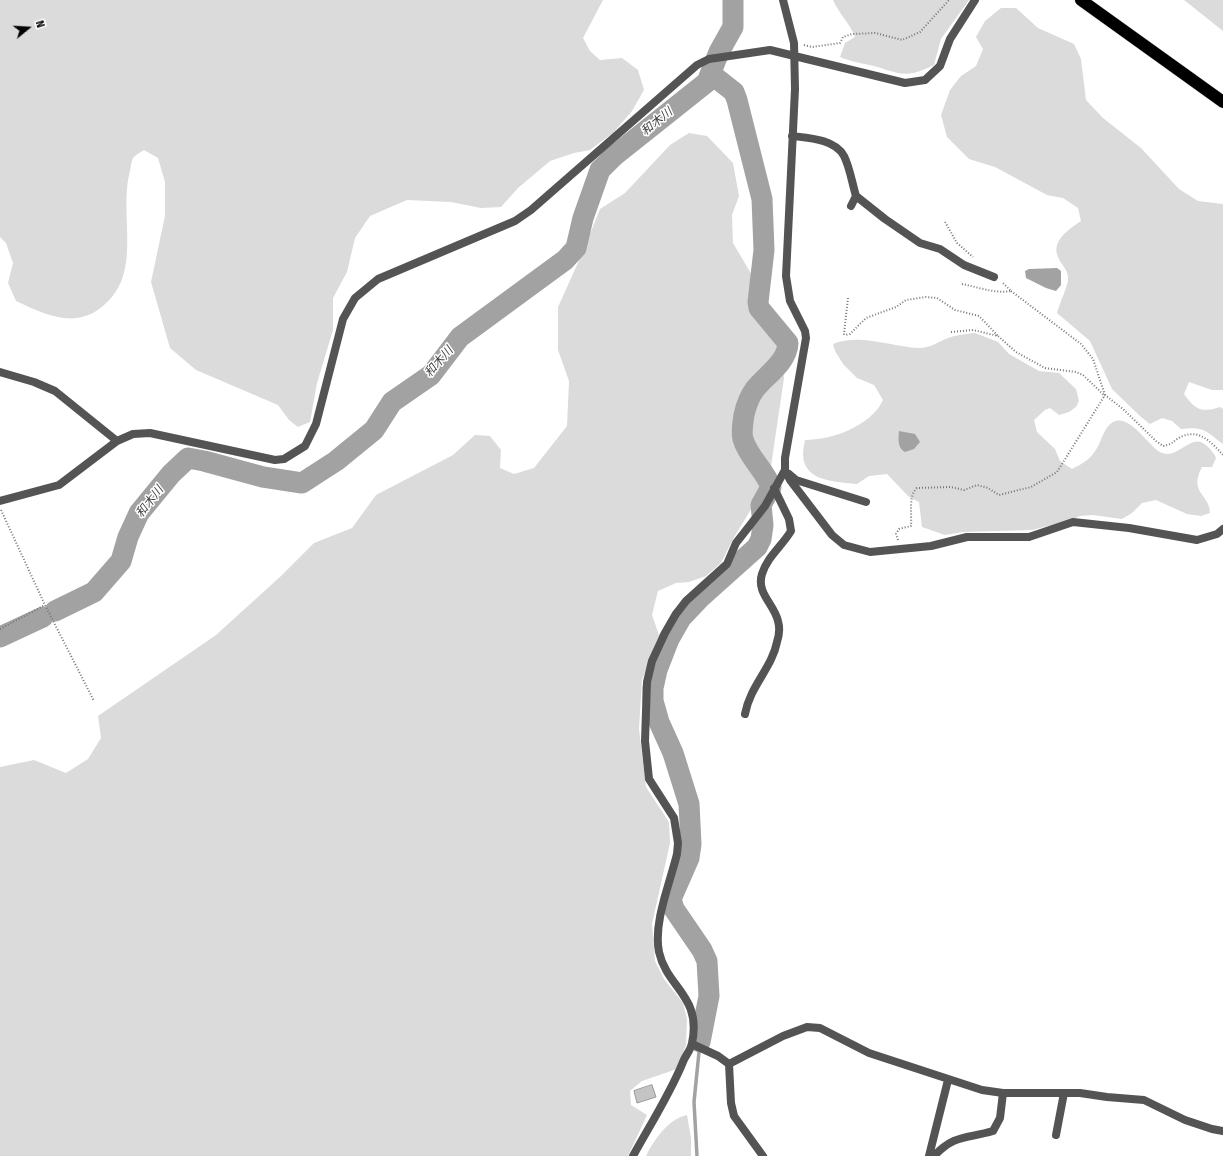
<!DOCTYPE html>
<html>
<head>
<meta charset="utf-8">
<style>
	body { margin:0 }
	#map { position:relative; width:1223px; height:1156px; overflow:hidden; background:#fff; font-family:"Fira Sans Condensed",sans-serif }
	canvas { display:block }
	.north { position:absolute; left:8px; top:8px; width:40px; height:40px; -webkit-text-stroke:3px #fff; paint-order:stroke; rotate:72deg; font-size:11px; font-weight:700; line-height:16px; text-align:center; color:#000 }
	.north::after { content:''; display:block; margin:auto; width:14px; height:18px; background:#000; clip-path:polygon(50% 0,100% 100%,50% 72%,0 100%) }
</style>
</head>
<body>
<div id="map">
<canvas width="1223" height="1156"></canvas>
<div class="north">N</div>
</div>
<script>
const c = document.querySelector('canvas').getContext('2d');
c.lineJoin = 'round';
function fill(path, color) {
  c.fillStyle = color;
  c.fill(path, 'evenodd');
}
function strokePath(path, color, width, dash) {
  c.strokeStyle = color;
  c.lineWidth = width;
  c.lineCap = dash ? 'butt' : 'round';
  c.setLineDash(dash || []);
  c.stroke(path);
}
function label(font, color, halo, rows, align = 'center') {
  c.font = font + ' "Fira Sans Condensed","Noto Sans JP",sans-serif';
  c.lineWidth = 3;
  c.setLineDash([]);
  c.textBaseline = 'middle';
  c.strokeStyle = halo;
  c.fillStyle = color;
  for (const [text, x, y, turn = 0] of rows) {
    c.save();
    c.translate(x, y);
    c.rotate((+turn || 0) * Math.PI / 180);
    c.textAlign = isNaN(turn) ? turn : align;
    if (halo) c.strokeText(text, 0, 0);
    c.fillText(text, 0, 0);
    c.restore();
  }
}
fill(new Path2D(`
	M0 0H603L583 38 590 51 600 60 622 58 638 70 644 90 632 111 614 132 590 150 574 153 550 161 518 188 501 207 481 208 451 202 407 200 370 216 355 238 347 272 333 298V330L317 383 310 422 298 427 289 420 278 405 196 370 170 348 151 282 165 216V182L158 158 144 150C141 152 137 154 134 157 131 160 131 167 130 171 118 215 144 273 103 306 75 330 44 314 16 301L8 283 13 263 6 243 0 237Z
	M833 0H969L941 39 934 65C906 79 901 74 874 66 862 63 851 62 840 57L845 43 855 37C849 22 839 14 833 0Z
	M1184 0H1223V31Z
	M1001 8H1016L1038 28 1074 44 1081 59 1086 100 1103 118 1141 148 1179 189 1198 201 1223 204V390H1212L1189 382 1184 394C1195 410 1202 413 1220 407L1223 409V444C1206 431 1204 426 1181 429L1172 421 1162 418 1150 424 1141 417 1112 389 1090 341 1057 313C1059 305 1068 285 1068 280 1069 270 1061 265 1058 257 1051 241 1069 229 1081 221L1078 208 1063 198 1047 195 995 167 969 159 947 137 941 115 950 90 961 76 976 66 983 49 976 37 985 21Z
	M689 133 707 136 733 163 739 196 732 215 733 243 753 277 780 343 784 378 771 466 753 506 733 539 721 563 706 576 689 582 676 583 658 591 652 615 659 635 642 680 639 729 646 787 669 822 670 843 652 924 655 961 664 979 683 1003 687 1019 686 1045 677 1069 642 1081 630 1091 631 1105 647 1115 628 1156H0V767L34 760 66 773 88 759 101 738 98 716 216 635 281 576 314 543 352 528 376 495 453 455 475 435 490 436 501 450 500 468 514 474 534 468 567 426 569 381 558 350V307L582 254 600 209 625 193 670 145Z
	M975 333 998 342 1009 354 1039 371 1059 373 1076 389 1079 401 1076 407 1069 412 1059 415 1050 408 1045 410 1034 420 1037 432 1055 449 1060 461 1072 469C1082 464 1091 459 1097 448 1102 440 1104 427 1113 422 1129 413 1148 445 1160 452 1178 462 1191 430 1207 446 1211 450 1214 453 1216 458L1212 467H1202C1188 493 1210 494 1210 513L1201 516 1187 514 1156 500 1142 503 1132 513 1122 519 1093 515 1080 516 1068 521 1032 530 963 532 945 535 922 527 919 502 909 497 887 474 869 476 857 484C827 481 795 480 805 440 832 440 871 426 883 400L874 385 857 378 843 364 835 351 833 344C860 333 891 347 919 348 930 348 938 342 948 338 956 335 966 334 975 333Z
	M687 1115 691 1138V1156H646C654 1140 668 1119 687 1115Z`), '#dbdbdb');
fill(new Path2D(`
	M1057 268 1061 271V285L1056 291 1046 288 1026 278 1025 271 1029 269Z
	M899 431 915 434 920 442 914 449 905 452C898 449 898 439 899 431Z`), '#a2a2a2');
strokePath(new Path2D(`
	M697 1156 694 1102 700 1042`), '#a2a2a2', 3.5);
strokePath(new Path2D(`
	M55 611 94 592 121 561 128 537 139 513 171 474 188 458 204 461 263 477 302 483 336 461 374 430 392 402 431 375 460 337 565 260 576 248 583 218 600 170 614 156 707 82 719 52 733 27V0
	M0 637 43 617
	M700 1042 709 996 707 961 702 950 674 909 671 899 689 858 691 844 689 804 673 753 659 722 653 701V688L657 670 669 639 681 618 700 598 757 547 761 539 763 525 761 505 771 487C765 470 748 457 743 439 741 432 743 422 744 415 746 406 749 397 755 389 766 375 787 363 788 343L759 308 758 302 764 250 762 199 737 100 734 92 711 74`), '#a2a2a2', 21);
const building = new Path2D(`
	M652 1085 656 1097 637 1103 634 1091Z`);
fill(building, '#c4c4c4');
strokePath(building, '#989898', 1);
const motorway = new Path2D(`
	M1081 0 1223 102`);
strokePath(motorway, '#dbdbdb', 13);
strokePath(new Path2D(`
	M804 45 812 47 840 43 843 37 852 34 875 33 902 40 920 32 949 0
	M945 222 957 243 973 257
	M962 284C978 287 995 294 1011 291L1002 282
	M1011 291 1081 344 1093 359 1105 395
	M848 298 844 334 845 335 850 334 866 318 896 307 906 300 926 297 937 298 955 310 979 316 998 336
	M951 332 973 330 998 336 1016 352 1045 368 1076 372 1083 375 1105 396
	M1 510 45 605 94 701
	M898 540 896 534 899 529 911 526C912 515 908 496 917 488L951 487 964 490 977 485 988 488 999 495 1031 487 1057 472 1105 395 1123 409 1156 441 1163 446C1175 444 1174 439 1183 436 1200 429 1212 443 1223 455
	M0 629 45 605`), '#767676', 2, [1, 2]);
strokePath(new Path2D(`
	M783 0 794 43 795 89 786 276 790 301 805 331 806 338 785 458V470L790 480 832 535 844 545 870 552 931 546 967 537H1029L1073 522 1129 528 1197 540 1217 534 1223 529
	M792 136C808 138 835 139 844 156 850 168 852 183 856 196L851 206
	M856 196 885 219 920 243 940 249 964 265 994 277
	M0 372 34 382 55 391 117 441
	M789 474 796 480 866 502
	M0 501 59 485 117 441 133 434 150 433 275 460 284 459 305 446 316 424 343 319 355 298 378 279 515 221 531 210 697 65 709 59 770 50 905 83 925 80 940 66 950 39 975 0
	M745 714C750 686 772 668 777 642 779 636 780 628 778 621 774 604 756 593 762 574 767 557 782 546 791 531L789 519 774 488
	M692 1044 718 1056 729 1064 783 1036 807 1027 820 1028 869 1053 982 1090 1003 1093H1080L1107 1097 1144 1100 1185 1120 1212 1129 1223 1131
	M729 1064 731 1103 734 1116 763 1156
	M1056 1135 1064 1093
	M633 1156C650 1125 670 1094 683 1062 685 1056 691 1050 692 1043 702 996 667 988 659 952 653 923 670 883 677 854L678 843 674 818 649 779 645 741 647 682 652 661 665 633 676 614 686 601 727 564 736 543 765 506 785 470
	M929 1156 948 1080
	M934 1156C955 1134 966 1139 993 1131L1000 1118 1003 1093`), '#545454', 8);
strokePath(motorway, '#000', 12);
label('italic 12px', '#434343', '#fff', [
	["和木川",657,122,-39],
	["和木川",439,362,-49],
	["和木川",150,502,-52]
]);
</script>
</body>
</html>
